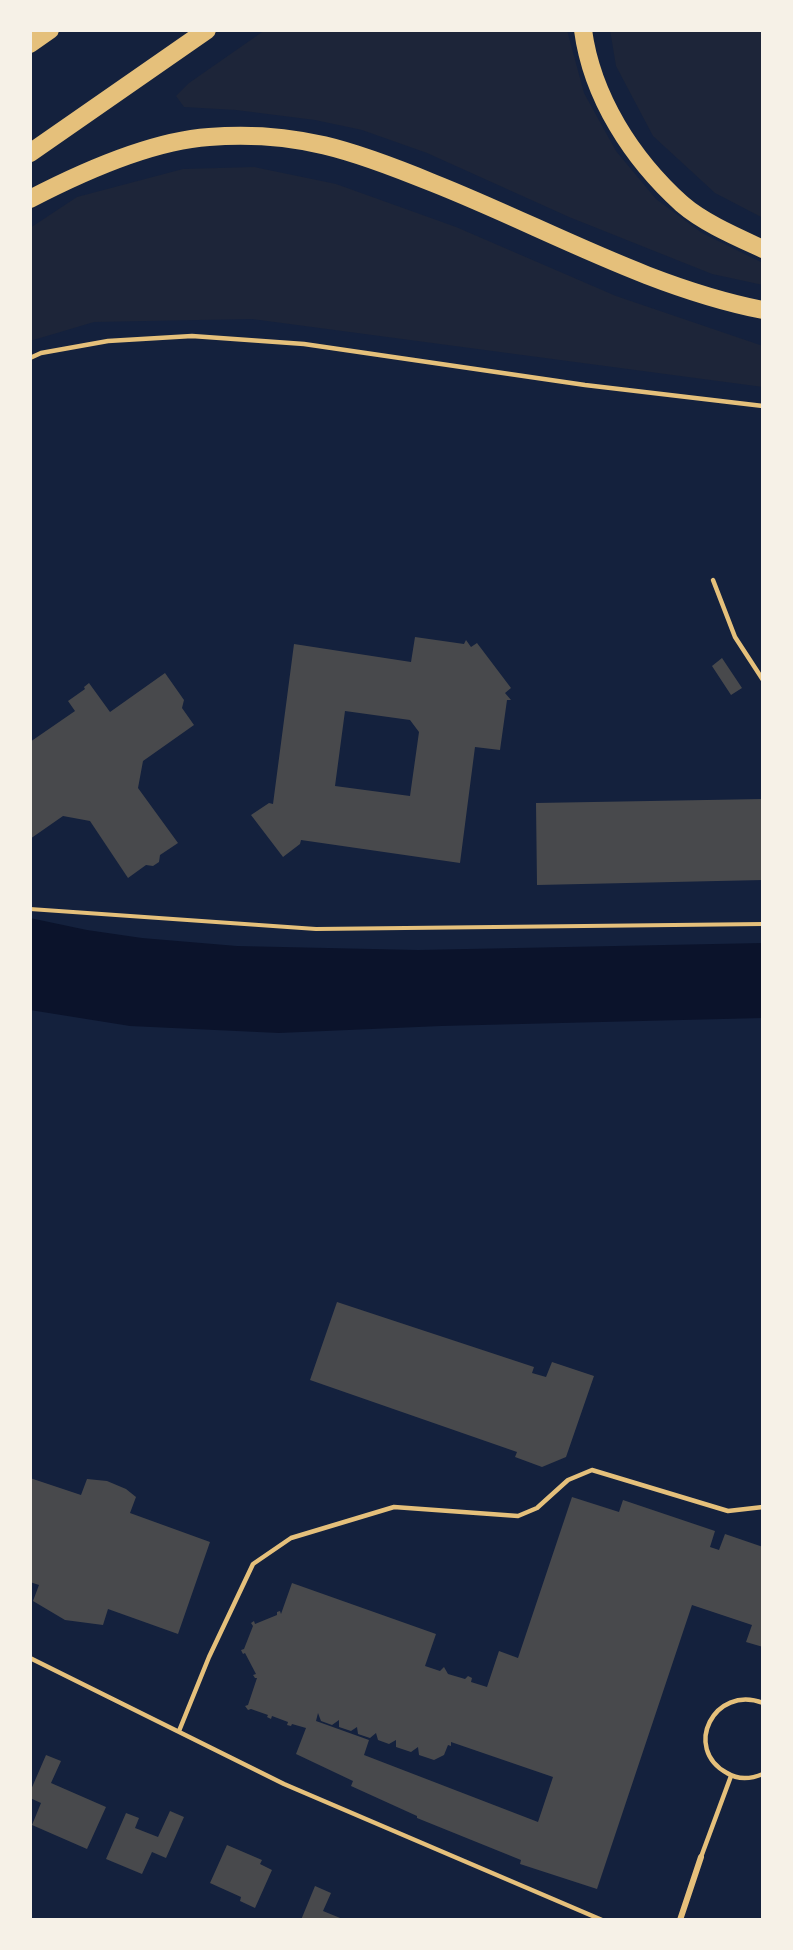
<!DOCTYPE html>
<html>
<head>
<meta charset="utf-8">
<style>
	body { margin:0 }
	#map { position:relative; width:793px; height:1950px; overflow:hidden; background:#14213d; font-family:"Titillium Web",sans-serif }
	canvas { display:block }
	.frame { position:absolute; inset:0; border:32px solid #f6f1e7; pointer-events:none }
</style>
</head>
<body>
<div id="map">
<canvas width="793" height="1950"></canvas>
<div class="frame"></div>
</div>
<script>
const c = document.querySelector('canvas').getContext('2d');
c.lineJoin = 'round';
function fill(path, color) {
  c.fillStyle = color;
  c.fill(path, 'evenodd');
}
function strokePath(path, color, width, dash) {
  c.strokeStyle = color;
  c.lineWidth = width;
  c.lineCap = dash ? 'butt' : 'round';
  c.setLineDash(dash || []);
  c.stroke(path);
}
fill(new Path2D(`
	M265 30H567L584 93 616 151 656 199 702 233 763 263V285L712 274 569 217 427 153 362 130 315 120 236 110 184 107 176 96 189 83Z
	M610 30H763V218L715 193 653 136 616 66Z
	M254 167 336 184 456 227 616 296 763 346V387L252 319 94 322 30 341V228L77 197 183 169Z`), '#1d2539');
fill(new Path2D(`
	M30 918 87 930 142 938 237 946 418 950 763 943V1018L441 1026 279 1033 130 1026 30 1010Z`), '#0b132b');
fill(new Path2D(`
	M415 637 464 644 466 640 471 647 477 643 511 688 505 693 511 700H507L500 750 475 747 460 863 301 840 300 844 283 857 251 815 269 803 273 804 294 644 411 662ZM345 711 410 720 419 732 410 796 335 786Z
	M722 658 742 688 731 695 712 666Z
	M165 673 184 700 182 708 194 725 143 761 138 788 178 843 160 855 159 862 153 866 146 865 128 878 90 821 63 816 30 839V742L75 711 68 701 85 689 84 687 89 683 110 712Z
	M763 799V880L537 885 536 803Z
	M337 1302 534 1367 532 1373 546 1377 552 1362 594 1376 566 1457 542 1467 515 1457 517 1452 310 1380Z
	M30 1478 81 1495 87 1479 107 1481 126 1489 136 1497 130 1513 210 1542 178 1634 108 1609 103 1625 65 1620 33 1601 39 1585 30 1582Z
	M572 1497 619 1512 623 1500 715 1531 710 1547 719 1550 725 1534 763 1547V1647L746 1642 752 1625 692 1605 597 1889 520 1864 521 1860 417 1818V1816L351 1786 353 1781 296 1754 306 1728 292 1724 291 1726 287 1725 288 1722 272 1716 271 1719 267 1717 268 1715 251 1709 248 1710 245 1706 248 1705 257 1678H255L253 1675 256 1674 245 1653 243 1654 241 1650 244 1649 253 1626 251 1623 254 1621 255 1624 277 1615V1612L280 1611 281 1614 292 1583 436 1634 425 1666 440 1671 444 1667 448 1674 465 1679 468 1676 472 1678 471 1682 487 1687 499 1651 518 1658ZM318 1713 321 1721 332 1725 339 1720V1727L351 1731 357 1727 358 1734 370 1738 376 1733 378 1740 389 1744 396 1740V1747L411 1752 418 1747 419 1755 434 1760 444 1755 448 1745 451 1746V1742L553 1777 538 1822 364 1755 369 1740 316 1721Z
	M46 1755 61 1761 51 1783 106 1807 87 1849 32 1825 41 1803 30 1798V1792Z
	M170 1811 184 1817 166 1858 152 1852 142 1874 106 1859 126 1813 139 1818 135 1828 158 1837Z
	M227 1845 262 1860 260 1864 272 1870 255 1908 240 1901 241 1897 210 1883Z
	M315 1886 331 1893 323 1911 345 1920H301Z`), '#48494c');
strokePath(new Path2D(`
	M30 909 316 929 763 924`), '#e5c07b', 4);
strokePath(new Path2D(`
	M30 358 41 353 108 341 192 336 304 344 585 385 763 406
	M713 580 735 637 763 680
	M30 1658 284 1784 602 1920
	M763 1703C714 1684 682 1749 727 1773 738 1780 751 1779 763 1774
	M179 1731 209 1657 253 1564 291 1538 394 1507 518 1516 537 1508 568 1480 592 1470 728 1511 763 1507
	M701 1857 731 1776`), '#e5c07b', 4.5);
strokePath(new Path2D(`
	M680 1920 701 1857`), '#e5c07b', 6);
strokePath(new Path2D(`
	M583 30C592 97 632 159 682 204 704 223 737 237 763 249
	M30 44 50 30
	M30 153 207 30
	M30 199C82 172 150 141 209 137 296 130 355 151 433 183 542 226 647 287 763 310`), '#e5c07b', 18);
</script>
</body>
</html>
